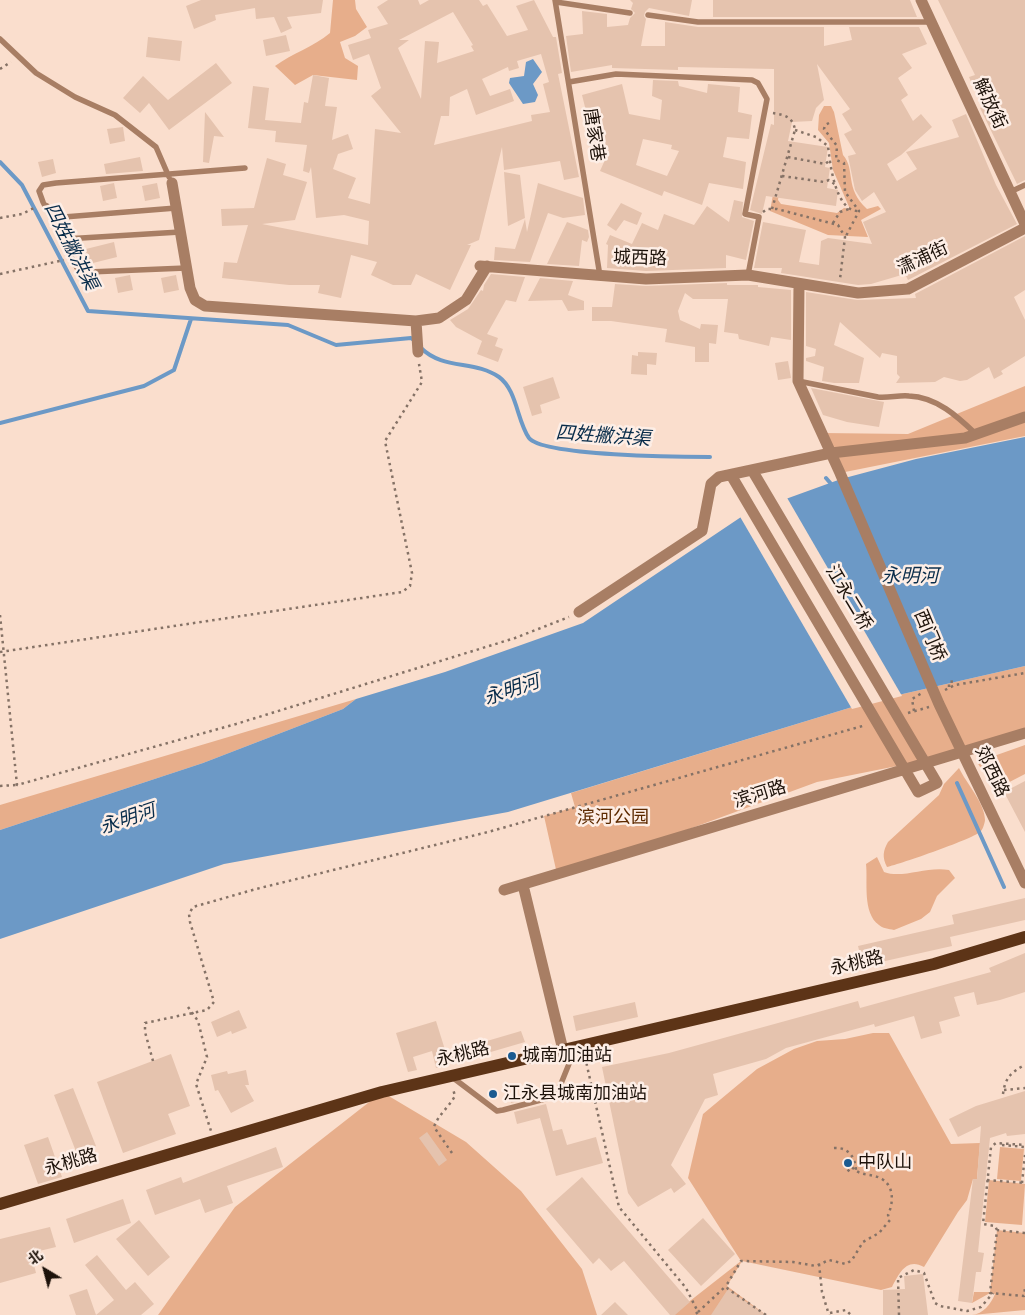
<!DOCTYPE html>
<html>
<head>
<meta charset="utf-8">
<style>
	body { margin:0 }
	#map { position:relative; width:1025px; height:1315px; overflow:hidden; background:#fadecd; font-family:"Sofia Sans Condensed","Noto Sans SC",sans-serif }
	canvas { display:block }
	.north { position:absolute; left:20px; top:1245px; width:50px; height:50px; -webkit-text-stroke:4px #fdeee6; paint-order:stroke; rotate:323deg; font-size:14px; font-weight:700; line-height:20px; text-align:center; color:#1d120a }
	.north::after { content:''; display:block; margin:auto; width:18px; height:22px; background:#1d120a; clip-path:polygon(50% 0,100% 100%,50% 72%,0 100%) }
</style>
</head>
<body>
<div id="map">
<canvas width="1025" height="1315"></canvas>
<div class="north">北</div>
</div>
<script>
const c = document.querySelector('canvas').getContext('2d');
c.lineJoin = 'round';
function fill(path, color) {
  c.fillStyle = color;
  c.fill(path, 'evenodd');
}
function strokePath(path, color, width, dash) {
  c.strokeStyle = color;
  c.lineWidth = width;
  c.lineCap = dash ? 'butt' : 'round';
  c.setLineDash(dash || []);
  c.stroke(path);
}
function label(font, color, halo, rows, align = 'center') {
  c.font = font + ' "Sofia Sans Condensed","Noto Sans SC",sans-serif';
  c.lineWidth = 5;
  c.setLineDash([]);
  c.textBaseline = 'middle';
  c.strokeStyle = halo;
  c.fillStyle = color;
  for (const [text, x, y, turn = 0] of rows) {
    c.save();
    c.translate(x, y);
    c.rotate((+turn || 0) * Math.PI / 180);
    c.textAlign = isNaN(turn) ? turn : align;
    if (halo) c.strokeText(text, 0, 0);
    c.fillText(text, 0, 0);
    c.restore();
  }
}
fill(new Path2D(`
	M333 0H355L356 9 367 27 355 36 340 42 345 58 358 66 357 80 313 75 295 85 275 66C293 53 313 47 330 33Z
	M824 106H831L834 112 843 155C856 170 844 188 867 209L878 206 881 209 861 220 868 237 828 235 770 211 774 189 780 184 778 200 781 204 837 213 844 208 850 209 833 170 829 143 818 130 819 115Z
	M1025 386V436L840 473 822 433 908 434Z
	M1025 666V733L962 753 817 782 602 861 557 874 544 816 575 807 571 793 872 701Z
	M356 699 343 709 203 763 0 830V805Z
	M1025 745V774L994 790 977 762Z
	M959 768C966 783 985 803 985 820 985 822 983 829 981 831 976 838 900 864 887 867 882 857 883 851 888 842L939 795 944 784Z
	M877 857 884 872C903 879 926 866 949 870L955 878 937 896 930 912 921 919 894 930C889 929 882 928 879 925 862 913 868 881 866 864Z
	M873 1033H889L951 1144 980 1143 977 1179H973L967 1200 958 1212 924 1267C907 1257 899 1273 892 1287L881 1290 742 1261 727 1286 766 1315H672L741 1261 688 1178 703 1114 757 1069 794 1049 817 1041 845 1039Z
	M382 1092 466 1142 521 1191 582 1269 597 1315H158L235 1207Z
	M1000 1147 1024 1149 1021 1181 997 1179Z
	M989 1180 1025 1184 1022 1225 985 1222Z
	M997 1230 1025 1233V1310L972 1315C983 1314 991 1304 995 1294L990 1293 972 1303 974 1292H990Z`), '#e7ae8b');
fill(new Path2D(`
	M533 59 542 72 533 84 538 95 535 102 523 104 509 83 510 78 524 76 526 62Z
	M1025 437V666L872 701 508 812 224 864 0 939V830L203 763 343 709 356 699 445 672 583 623 747 513 841 479 916 459Z`), '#6c99c6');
fill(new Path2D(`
	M786 496 902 696 852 709 739 515 746 510Z`), '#fadecd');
strokePath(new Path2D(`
	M0 162 22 185 88 311 288 325 336 345 411 338 415 341
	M421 348C443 370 475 360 499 377 517 390 517 421 529 438 543 456 682 457 710 457
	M0 423 144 386 174 370 191 319
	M826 478 832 485
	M957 783 1004 887`), '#6c99c6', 4);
fill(new Path2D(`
	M201 0H323L321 13 287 17 292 28 281 33 274 17 256 19 255 8 215 15 216 20 194 29 186 6Z
	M388 0H418L420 5 429 0H479L483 6 487 4 507 36 528 30 516 6 534 0 553 37H556L562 73 558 74 579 177 564 180 560 161 504 170 502 147 479 240 467 245H471L450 290 416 274 411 285H393L371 275 377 262 351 255 341 298 318 293 320 285H289L222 278 224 262 237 263 248 225 222 226 221 209 254 208 267 158 286 164 283 175 307 182 295 220 262 224 368 245 369 221 344 215 316 218 311 167 309 173 303 171 307 145 275 142 276 131 248 128 253 86 269 88 265 120 301 123 304 102 308 103 313 75 329 78 325 106 337 107 332 140 348 134 353 149 338 154 333 169 356 178 348 198 370 204 375 129 401 133 371 96 381 88 369 54 353 60 348 45 371 38 368 30 388 24 377 7ZM453 12 473 45 471 46 474 51 437 63 439 42 425 41 421 99 398 48 409 40H399ZM541 54 549 82 543 84 550 112 531 115 532 121 434 145 441 116H449L450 97 467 89 476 115 514 101 510 89 490 96 482 79 508 67 509 71 519 68 517 61Z
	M630 0H692L689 16 649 8 645 12 644 16 646 19 641 46H665V22L698 27H824V46L852 40 849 27H919L927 44 902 54 912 68 898 78 908 95 901 100 913 121 921 114 932 127 901 155 887 164 897 181 917 169 906 152 959 137 952 120 966 114 996 185 1017 224 908 280 905 274 871 284 858 285 781 273 782 268H754L763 222 806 230 799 262 819 265 821 241 828 238 872 244 863 222 886 212 874 192 862 201 855 190 848 156 856 154 844 134 852 130 842 114 850 109 817 64 824 100 816 108 812 121 792 122 788 141 828 147 825 167 830 168 827 188 838 190 836 206 766 196 762 214 750 210 771 124 774 125V69L678 67V70L612 68V65L571 72 566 36 583 34 582 11 607 14V27L628 25 630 18 635 13 631 9 633 3Z
	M713 0H910L917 17H713Z
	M938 0H1025V180L1017 184 980 108 982 107 969 77 975 75Z
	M286 35 290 51 266 56 263 40Z
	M148 37 182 41 180 61 146 57Z
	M216 63 232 83 169 130 149 103 140 113 123 98 143 76 168 100Z
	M653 80 678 81 679 86 707 93 708 84 740 87 738 112 752 115 749 139 727 137 723 157 746 162 743 189 709 183 702 205 664 191 662 196 600 171 609 151 595 153 588 111H586L582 95 622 84 629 114 660 120 662 100 652 96ZM643 139 672 145 671 149 679 151 667 176 636 165Z
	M205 112 224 137 214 136 209 163 203 162Z
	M123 127 125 141 110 144 107 129Z
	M140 157 143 171 106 174 104 164Z
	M53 159 56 173 42 177 38 162Z
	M504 172 520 175 525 218 508 226Z
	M114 183 117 198 103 201 100 186Z
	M157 183 160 198 145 201 142 186Z
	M538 183 583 198 585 215 563 218 548 213 530 262 494 260 495 247 515 249 525 219 527 232Z
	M734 200 743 202 742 217 754 221 746 260 726 255V268L646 271 607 268 608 245 606 244 610 235 632 244 642 223 658 230 664 214 694 225 707 206 729 222Z
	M621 203 642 213 637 225 624 220 616 231 607 225Z
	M567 222 588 230 589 237 587 242 582 240 579 266 547 264Z
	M1025 236V290L1014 297 1025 320V356L1001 371 1003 374 994 379 989 367 967 380 960 381 944 377 935 382 896 383 900 377 897 374V356L882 353 880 358 840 322 834 345 864 358 859 383H834L822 381 824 367 806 361V358L815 356 816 349 806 346V292L857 300 916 298 915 294Z
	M114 242 117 257 85 265 82 250Z
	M491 274 525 277 516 302 506 300 487 334 498 338 495 346 503 349 498 362 477 354 482 341 456 327 450 320 468 309 481 290 483 291 484 285Z
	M130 275 133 290 118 293 115 278Z
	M176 275 179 290 164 293 161 278Z
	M540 278 573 281 568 295 584 301V310L568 311 562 300 528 301Z
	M727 283V285H758V287L791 290V340L771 337 769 346 739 339 738 334 724 332 728 299H693L685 293 678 311 680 320 700 329 701 324 718 325 716 344 709 343V362H695V347L665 342 667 329 611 321H592V307H612L615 284 646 286Z
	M638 352 657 353 656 365 647 364V375L631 374 632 355 638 356Z
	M788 361 791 378 778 380 775 363Z
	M553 377 560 398 540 405 542 413 532 416 523 387Z
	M811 388 884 402 879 427 847 422 823 415Z
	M1025 781V832L1004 792Z
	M1025 898V920L950 937 952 946 863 966 858 946 954 924 952 915Z
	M1025 953V992L1000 1000 977 1005 974 992 954 997 960 1016 939 1022 942 1033 921 1039 914 1016 875 1027 874 1024 786 1048 766 1059 713 1074 718 1095 705 1099 671 1165 686 1184 674 1193 671 1188 638 1207 628 1193 602 1067 669 1053 858 1001 860 1008 991 972 989 968Z
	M635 1002 638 1017 576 1031 573 1016Z
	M239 1010 247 1028 232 1034 231 1031 217 1037 211 1022Z
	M436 1021 446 1053 521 1031 525 1042 436 1068 432 1051 413 1057 417 1070 408 1072 396 1033Z
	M171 1054 190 1106 168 1114 176 1134 123 1153 97 1082Z
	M246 1070 249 1085H245L254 1101 231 1113 218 1090 215 1091 211 1075 227 1071 228 1074Z
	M73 1088 96 1146 77 1154 54 1095Z
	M542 1089 543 1094 511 1103 510 1098Z
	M1025 1091V1134L1007 1136 1006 1133 990 1138 978 1252 984 1253 981 1272H976L972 1303 958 1301 973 1179H977L981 1126 958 1137 949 1119 976 1106Z
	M546 1104 553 1131 562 1129 567 1145 596 1137 603 1163 556 1176 540 1118 517 1124 514 1112Z
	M427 1132 447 1160 439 1166 419 1138Z
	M48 1137 62 1177 38 1184 24 1145Z
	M276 1147 283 1167 227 1186 233 1203 205 1213 200 1199 155 1215 146 1190 181 1177 183 1183Z
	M582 1177 690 1302 675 1315H670L624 1261 611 1271 599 1258 593 1264 546 1209Z
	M123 1199 131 1223 74 1243 66 1219Z
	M703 1218 735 1254 701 1286 668 1250Z
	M139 1220 170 1257 148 1276 116 1239Z
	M50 1227 56 1247 31 1253 36 1273 0 1283V1239Z
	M97 1255 126 1290 135 1282 154 1304 141 1315H76L69 1295 87 1289 96 1315 114 1300 85 1265Z
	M923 1274 928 1315H883V1290L905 1289 904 1276Z
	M728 1289 745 1301 766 1315H711Z
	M615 1302 628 1315H601Z`), '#e5c3ae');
strokePath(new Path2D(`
	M0 69 11 62
	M829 123 825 125 824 129 837 146 836 160 844 163 845 192 859 211 846 236
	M795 130 816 137 828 146C830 163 835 212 859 211
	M788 157 825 164 829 161
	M782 176 824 182 829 180 836 185
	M772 209 795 130C793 117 785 115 773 113
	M763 212 767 209H777L838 225 845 237 840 279
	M0 218 22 214 36 207
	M833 223 840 212 849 209
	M0 274 64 260
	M0 615 17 785 236 724 515 638 569 617
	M0 652 402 592 410 586 412 573 385 441 422 382 419 364
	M949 687V682L956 681
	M945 690 955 685 1025 673
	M914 711 912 699 922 693
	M908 713 929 707
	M0 786 17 785
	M188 1007 198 1021 207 1057 196 1084 211 1131
	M585 1057 619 1207 686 1288 698 1312 694 1315
	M153 1061 145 1032V1023L207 1010 214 1002 190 922 189 914 193 907 256 889 488 832 866 725
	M1004 1090 1025 1088
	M1003 1094C1005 1078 1011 1072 1025 1065
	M1002 1145 1025 1147
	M834 1148C849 1147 856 1158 856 1172
	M452 1153 434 1127C438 1115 449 1107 455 1096L453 1089
	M987 1180 1025 1183
	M1022 1183 1025 1155
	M997 1230 995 1226 983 1224 991 1147 996 1143 1025 1145
	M1025 1233 997 1230 990 1293 1024 1296 1025 1288
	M819 1264 822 1292 829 1315
	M698 1312 726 1286
	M830 1313 846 1310 851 1315
	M766 1315 728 1289 726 1286 741 1261 793 1262 816 1266 829 1260 846 1264 852 1260 863 1242 879 1233 890 1220 888 1215C893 1204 895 1187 882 1179 872 1173 860 1177 852 1167L847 1172
	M899 1315 898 1278 914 1270 924 1273 935 1303 940 1306 967 1311 981 1307 993 1293`), '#857266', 2.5, [2.5, 4]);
strokePath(new Path2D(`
	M555 0 600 276
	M556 2 630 13
	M648 15 698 22H931
	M0 39 36 73 75 97 115 115 156 147 169 177
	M569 82 616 74 752 80 758 83 767 99 745 214 759 217 748 275
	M1010 192 1025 185
	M47 206 53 212 64 217 176 208
	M64 217 57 223 56 228 65 239 180 232
	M186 268 89 272 77 268 43 202 39 191 43 185 56 183 245 168
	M798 381 878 397C889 398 899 395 909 396 937 397 958 417 976 434
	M452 1077 497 1111 503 1110 556 1096 575 1049`), '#a87e64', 5.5);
strokePath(new Path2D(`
	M921 0 1025 224
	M172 183 190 288 195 300 205 306 416 321 439 318 466 300 487 266
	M480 266 646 279 748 275 858 293 908 289 1025 228
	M799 284 798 381 840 473 939 704 1025 883
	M416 321 418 352
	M731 475 918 792 937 783 752 470
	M579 612 702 531 711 484 719 477 831 453 965 438 1025 417
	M523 885 563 1050
	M504 890 1025 733`), '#a87e64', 11);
strokePath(new Path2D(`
	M0 1204 382 1092 934 964 1025 937`), '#5d3417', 12);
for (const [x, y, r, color] of [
	[512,1056,5,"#1b5b91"],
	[493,1094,5,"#1b5b91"],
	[848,1163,5,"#1b5b91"]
]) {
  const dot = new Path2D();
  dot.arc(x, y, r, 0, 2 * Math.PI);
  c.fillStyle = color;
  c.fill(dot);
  strokePath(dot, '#fdeee6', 2);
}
label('18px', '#1d120a', '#fdeee6', [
	["解放街",989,104,65],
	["唐家巷",593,135,81],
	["城西路",640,259,2],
	["潇浦街",923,259,-25],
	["江永二桥",848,598,59],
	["西门桥",929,636,67],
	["郊西路",991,772,64],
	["滨河路",760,795,-17],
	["永桃路",857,964,-13],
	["永桃路",463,1055,-13],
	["永桃路",71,1163,-16]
]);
label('18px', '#5d2a00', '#fdeee6', [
	["滨河公园",613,818]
]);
label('18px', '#1d120a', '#fdeee6', [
	["城南加油站",522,1056],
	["江永县城南加油站",503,1094],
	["中队山",858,1163]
], 'left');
label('italic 19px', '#082c4a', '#fdeee6', [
	["四姓撇洪渠",70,247,63],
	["四姓撇洪渠",603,437,4],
	["永明河",910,577],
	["永明河",512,691,-19],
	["永明河",128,820,-19]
]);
</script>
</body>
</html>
